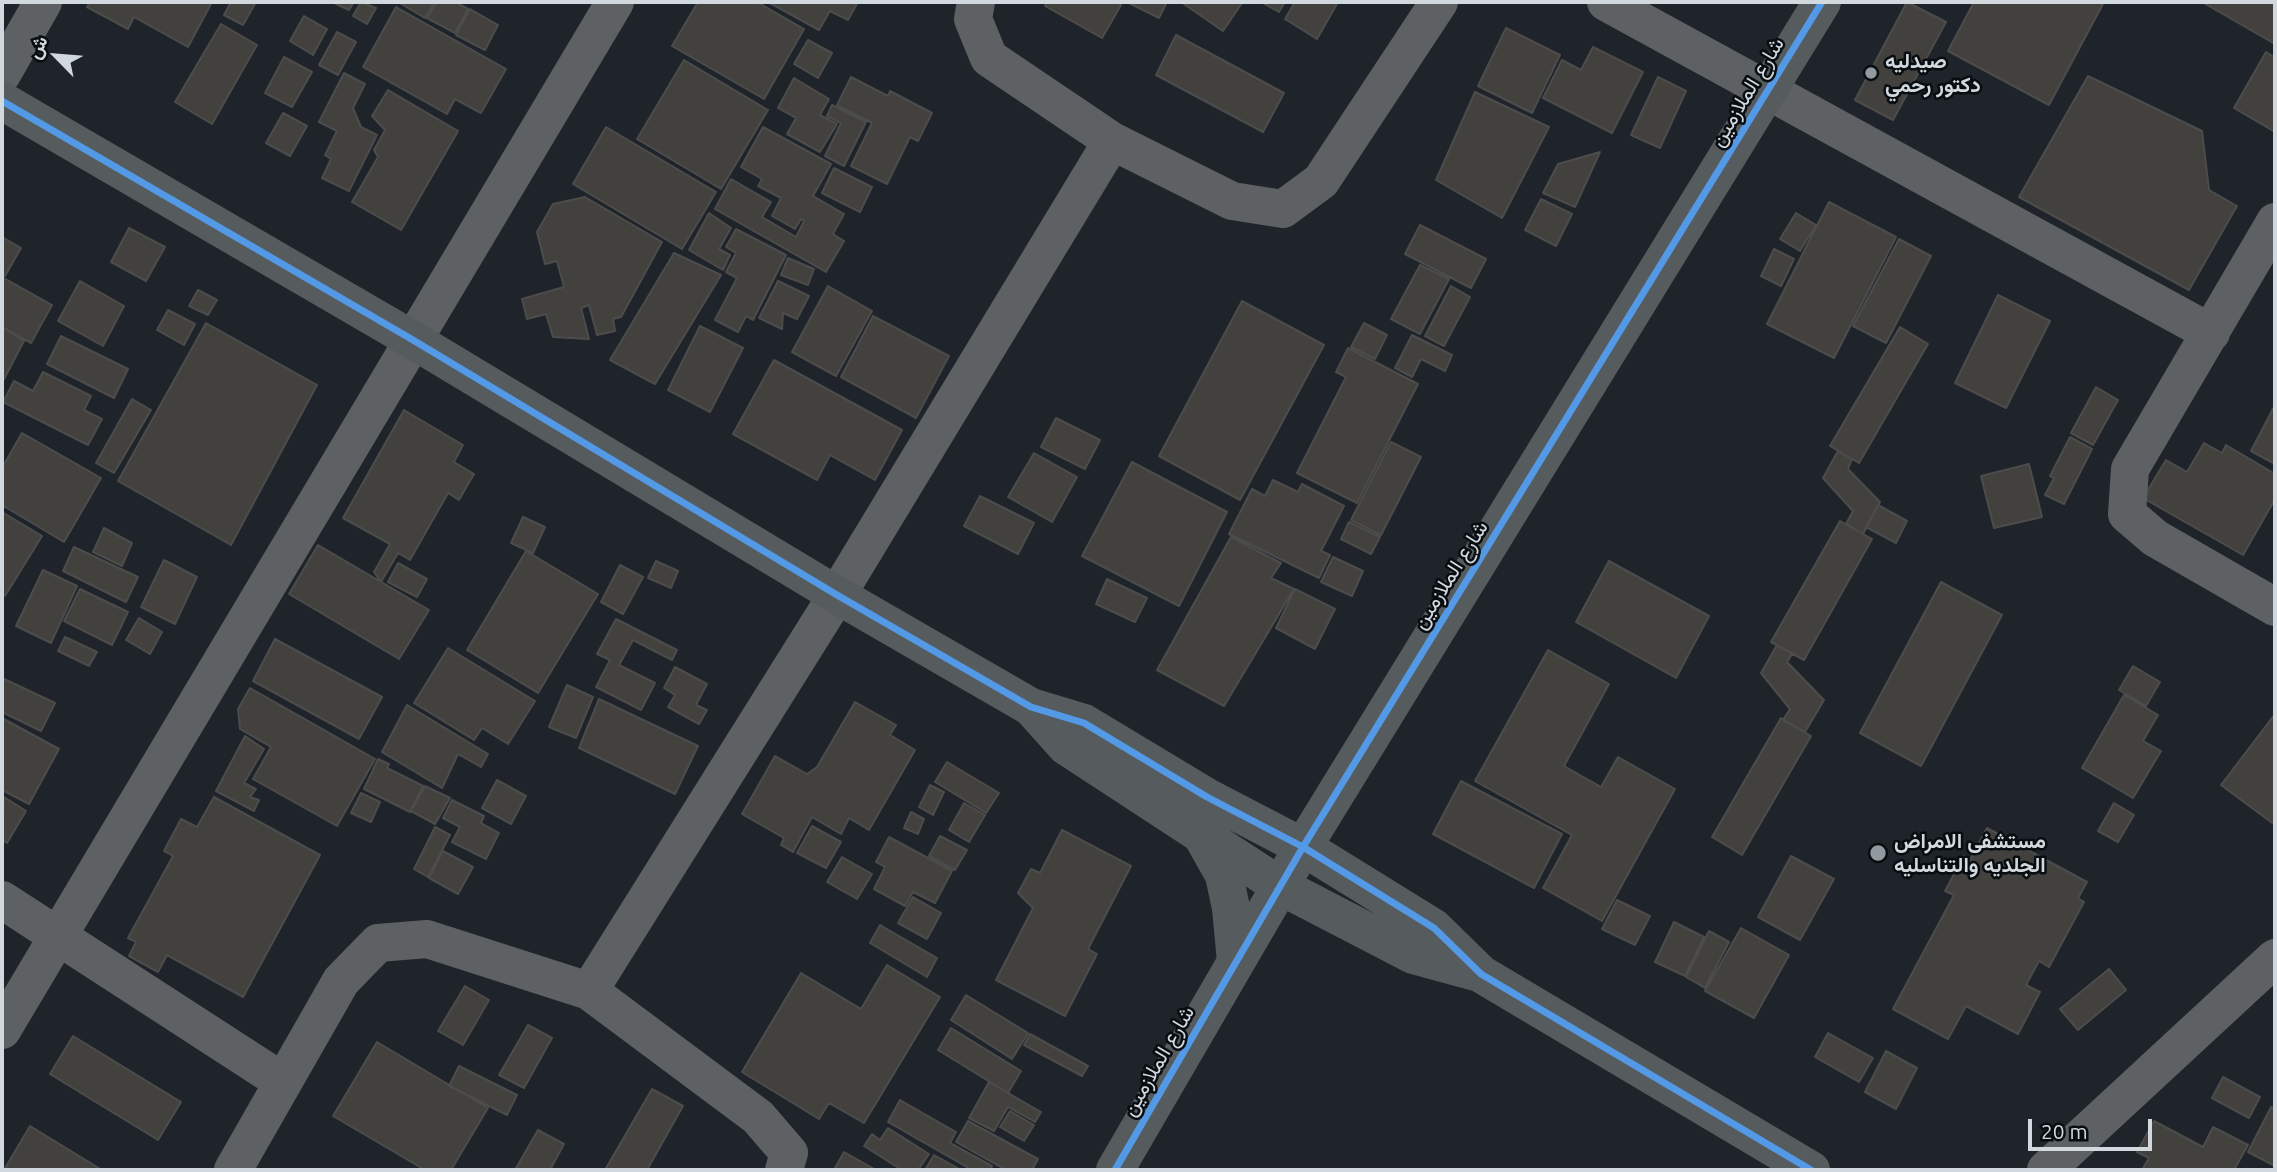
<!DOCTYPE html>
<html>
<head>
<meta charset="utf-8">
<style>
	body { margin:0 }
	#map { position:relative; width:2277px; height:1172px; overflow:hidden; background:#1e2429; font-family:Ubuntu,Vazirmatn,sans-serif }
	canvas { display:block }
	.frame { position:absolute; inset:0; border:4px solid #d1d8de; pointer-events:none }
	.north { position:absolute; left:21px; top:21px; width:70px; height:70px; -webkit-text-stroke:5px #080d11; paint-order:stroke; rotate:295deg; font-size:19px; font-weight:700; line-height:28px; text-align:center; color:#d1d8de }
	.north::after { content:''; display:block; margin:auto; width:24px; height:32px; background:#d1d8de; clip-path:polygon(50% 0,100% 100%,50% 72%,0 100%) }
	.scale { position:absolute; left:2028px; top:1119px; width:124px; height:32px; box-sizing:border-box; border:4px solid #d1d8de; border-top:0; padding-left:9px; font-size:21px; line-height:24px; white-space:nowrap; color:#d1d8de; -webkit-text-stroke:5px #080d11; paint-order:stroke }
</style>
</head>
<body>
<div id="map">
<canvas width="2277" height="1172"></canvas>
<div class="frame"></div>
<div class="north">ش</div>
<div class="scale">20 m</div>
</div>
<script>
const c = document.querySelector('canvas').getContext('2d');
c.lineJoin = 'round';
function fill(path, color) {
  c.fillStyle = color;
  c.fill(path, 'evenodd');
}
function strokePath(path, color, width, dash) {
  c.strokeStyle = color;
  c.lineWidth = width;
  c.lineCap = dash ? 'butt' : 'round';
  c.setLineDash(dash || []);
  c.stroke(path);
}
function label(font, color, halo, rows, align = 'center') {
  c.font = font + ' Ubuntu,Vazirmatn,sans-serif';
  c.lineWidth = 5;
  c.setLineDash([]);
  c.textBaseline = 'middle';
  c.strokeStyle = halo;
  c.fillStyle = color;
  for (const [text, x, y, turn = 0] of rows) {
    c.save();
    c.translate(x, y);
    c.rotate((+turn || 0) * Math.PI / 180);
    c.textAlign = isNaN(turn) ? turn : align;
    if (halo) c.strokeText(text, 0, 0);
    c.fillText(text, 0, 0);
    c.restore();
  }
}
const building = new Path2D(`
	M90 2H212L188 47 134 17 128 29 87 7Z
	M231 2H256L243 25 224 15Z
	M338 2H354L349 10 336 4Z
	M361 2 376 8 367 24 353 16Z
	M398 2H435L425 18Z
	M437 2H455L468 9 455 33 427 18Z
	M698 2H757L804 29 764 99 672 46Z
	M768 2H858L848 20 830 11 819 30Z
	M1047 2H1116L1121 5 1102 38 1045 6Z
	M1127 2H1167L1159 18Z
	M1181 2H1241L1242 3 1223 31Z
	M1261 2H1285L1279 12Z
	M1295 2H1338L1317 39 1285 19Z
	M1907 2 1946 22 1893 120 1855 100Z
	M1974 2H2104L2049 105 1948 51Z
	M2202 2H2275V44Z
	M396 7 506 69 481 113 455 99 447 114 363 67Z
	M470 9 498 25 485 50 456 35Z
	M304 16 327 29 313 55 290 41Z
	M221 24 257 45 212 124 175 102Z
	M1506 28 1560 55 1532 113 1478 86Z
	M337 32 356 42 338 75 319 65Z
	M1176 35 1284 93 1263 132 1156 75Z
	M808 40 832 53 818 78 794 64Z
	M1593 47 1643 72 1612 133 1543 98 1562 60 1581 70Z
	M2266 52 2275 58V132L2234 108Z
	M284 57 312 72 292 107 265 93Z
	M684 60 768 110 721 189 637 139Z
	M344 73 365 84 353 108 361 127 377 135 349 191 322 178 331 159 325 155 337 131 319 122Z
	M2088 76 2202 131 2209 190 2237 206 2189 290 2019 197Z
	M851 77 888 96 890 91 932 113 918 141 910 137 887 184 851 166 872 123 837 105Z
	M1658 77 1686 91 1660 148 1631 135Z
	M794 78 829 99 820 115 837 124 820 152 787 134 796 118 778 108Z
	M388 90 458 131 401 230 352 202 378 157 374 150 385 130 372 116Z
	M1475 92 1549 127 1502 218 1436 180Z
	M832 105 866 122 844 166 825 156 841 123 827 116Z
	M283 113 307 126 290 156 266 143Z
	M606 127 716 192 682 249 573 184Z
	M763 127 831 164 813 196 844 214 833 234 844 241 826 272 715 209 731 179 771 202 762 217 796 237 804 221 801 219 795 229 772 216 781 198 758 186 762 179 741 167Z
	M1600 152 1575 207 1543 193 1558 164Z
	M834 168 872 187 860 212 822 193Z
	M585 197 662 242 621 317 613 319 615 331 597 335 589 305 581 308 589 339 553 337 546 314 527 319 522 299 564 287 557 261 545 264 537 232 553 204Z
	M1541 199 1572 214 1556 246 1525 230Z
	M1829 202 1896 237 1834 358 1767 324Z
	M709 213 731 228 719 249 730 255 723 270 689 250Z
	M1796 213 1816 225 1800 251 1780 239Z
	M1420 225 1486 259 1471 288 1405 254Z
	M129 228 165 247 146 281 111 262Z
	M736 229 786 255 753 320 746 316 738 332 715 320 737 278 726 272 736 253 726 247Z
	M2 237 21 248 5 276 2 274Z
	M1899 239 1931 256 1886 343 1853 326Z
	M1774 249 1794 259 1781 286 1761 276Z
	M674 253 721 275 655 384 610 360Z
	M788 258 814 269 808 285 781 275Z
	M1420 265 1449 279 1420 334 1391 319Z
	M2 277 52 305 31 343 2 327Z
	M80 281 124 306 103 346 58 321Z
	M778 281 809 296 797 319 783 313 782 329 759 318Z
	M828 286 872 311 836 376 792 352Z
	M1451 286 1470 297 1444 346 1425 336Z
	M198 290 217 300 208 315 189 306Z
	M1998 295 2050 321 2006 408 1955 383Z
	M1242 301 1324 345 1240 500 1159 456Z
	M168 310 195 324 184 345 157 330Z
	M873 316 949 356 916 418 841 377Z
	M206 323 317 385 231 545 118 481Z
	M1364 323 1387 335 1375 359 1351 347Z
	M700 326 743 348 710 412 668 390Z
	M2 327 24 341 2 383Z
	M1900 327 1928 344 1859 463 1830 446Z
	M1412 335 1452 355 1445 371 1421 359 1412 377 1395 368Z
	M61 336 128 369 114 398 47 364Z
	M1348 348 1418 384 1357 503 1297 473 1346 377 1336 372Z
	M774 360 902 430 875 480 830 455 817 480 733 434Z
	M43 372 91 396 84 410 102 419 88 445 3 402 14 381 33 391Z
	M2096 387 2118 400 2093 445 2071 433Z
	M132 399 151 410 114 473 96 463Z
	M2275 405V464L2251 451Z
	M404 410 463 445 454 462 474 474 459 500 448 493 410 560 398 553 381 582 374 572 390 544 343 518Z
	M1056 418 1100 440 1085 469 1041 447Z
	M22 433 101 478 64 542 2 505V468Z
	M2070 437 2092 449 2064 504 2045 495 2054 478 2050 476Z
	M1391 442 1421 457 1381 535 1351 520Z
	M2204 443 2222 453 2226 445 2275 474V499L2243 555 2143 498 2166 460 2187 472Z
	M1838 451 1852 459 1848 469 1880 502 1863 534 1846 524 1853 511 1823 478Z
	M1034 453 1077 477 1052 522 1008 497Z
	M1132 462 1227 512 1179 606 1082 556Z
	M2029 464 2042 517 1994 528 1981 476Z
	M1273 480 1298 492 1302 484 1344 506 1321 551 1330 555 1319 578 1229 534 1252 489 1265 496Z
	M980 496 1034 523 1018 554 964 526Z
	M1878 505 1907 521 1896 543 1866 527Z
	M2 512 42 536 5 596 2 594Z
	M523 517 545 527 533 553 511 543Z
	M1840 521 1872 539 1804 660 1771 642Z
	M1349 522 1380 537 1371 554 1341 539Z
	M104 528 132 543 122 566 93 552Z
	M1231 537 1281 563 1271 578 1294 589 1224 706 1157 670Z
	M318 545 429 610 399 659 289 594Z
	M74 547 138 577 126 602 63 571Z
	M526 551 598 594 538 693 467 650Z
	M1333 557 1363 571 1352 596 1321 582Z
	M164 560 197 577 175 624 141 607Z
	M656 561 678 571 671 588 648 578Z
	M1609 561 1709 616 1676 678 1576 622Z
	M398 563 427 579 417 597 388 582Z
	M620 565 643 577 623 614 601 602Z
	M43 570 77 586 51 643 16 626Z
	M1107 579 1147 598 1135 622 1096 604Z
	M1941 582 2002 615 1921 766 1860 733Z
	M80 589 128 612 112 645 64 621Z
	M1295 589 1335 609 1315 649 1276 628Z
	M139 618 162 632 150 654 126 640Z
	M616 619 677 650 672 660 633 640 619 665 655 683 641 710 596 687 610 660 597 654Z
	M65 637 97 652 89 666 58 651Z
	M275 639 382 697 359 739 253 681Z
	M1777 645 1792 654 1787 662 1824 700 1805 732 1783 720 1790 709 1761 673Z
	M448 648 535 701 508 744 482 728 474 740 414 703Z
	M1548 650 1609 684 1564 766 1601 787 1618 757 1675 789 1602 921 1543 888 1572 835 1475 781Z
	M2133 666 2160 682 2146 706 2119 690Z
	M675 667 707 684 696 705 707 710 699 724 668 707 675 695 664 688Z
	M2 678 55 703 41 731 2 712Z
	M567 685 593 697 576 738 549 727Z
	M250 688 375 759 337 826 253 779 271 747 240 729 238 709Z
	M2124 695 2158 715 2143 741 2161 751 2133 798 2082 768Z
	M599 699 698 746 675 794 579 748Z
	M855 702 896 725 890 735 915 750 869 830 849 818 841 834 812 817 793 852 781 845 784 838 742 814 775 756 807 774 817 767Z
	M407 705 488 754 481 767 458 754 442 788 382 752Z
	M2275 714V825L2221 785Z
	M2 718 59 749 29 804 2 790Z
	M1781 718 1811 736 1742 855 1712 837Z
	M245 736 264 749 244 783 256 789 250 797 259 800 254 811 216 791Z
	M378 759 389 764 387 768 423 786 410 812 364 789Z
	M947 762 999 793 986 813 935 782Z
	M497 780 526 796 511 824 482 808Z
	M1461 781 1562 834 1534 888 1433 834Z
	M930 785 944 792 933 815 919 807Z
	M425 786 450 798 435 824 411 811Z
	M361 793 380 802 371 822 351 813Z
	M4 797 26 811 7 843 2 840Z
	M214 797 320 855 243 997 167 955 158 972 129 956 136 942 128 938 173 856 164 851 181 819 197 827Z
	M452 800 484 816 481 823 499 833 486 859 452 842 460 827 443 818Z
	M964 803 985 815 969 842 949 830Z
	M2114 803 2134 815 2118 842 2098 831Z
	M911 812 924 819 918 834 904 828Z
	M812 826 841 842 826 868 797 853Z
	M435 827 450 835 428 877 414 869Z
	M1987 828 2087 882 2078 898 2084 902 2049 967 2039 961 2026 985 2040 992 2018 1034 1966 1006 1948 1039 1893 1009 1954 895 1945 891 1964 856 1970 860Z
	M1062 830 1131 866 1088 949 1097 954 1065 1016 996 980 1033 908 1018 893 1031 869 1040 873Z
	M940 836 967 850 955 870 929 856Z
	M889 837 952 871 935 903 913 892 905 906 874 889 885 867 876 862Z
	M443 851 473 867 458 894 429 878Z
	M1791 856 1834 879 1800 940 1758 917Z
	M842 857 872 874 857 899 827 882Z
	M913 897 941 913 927 939 898 923Z
	M1617 900 1650 916 1635 945 1602 929Z
	M1674 922 1704 937 1685 976 1655 962Z
	M880 925 937 958 927 977 870 943Z
	M1741 928 1789 955 1754 1018 1705 991Z
	M1709 931 1729 942 1705 988 1686 977Z
	M887 965 940 997 864 1123 829 1103 819 1119 742 1072 801 973 861 1009Z
	M2109 969 2126 990 2078 1030 2060 1009Z
	M465 986 489 1000 463 1045 438 1031Z
	M966 995 1028 1033 1012 1059 951 1020Z
	M528 1025 552 1038 524 1088 499 1075Z
	M951 1028 1021 1071 1008 1093 938 1050Z
	M1828 1033 1873 1058 1859 1082 1815 1057Z
	M1030 1034 1088 1066 1082 1076 1024 1045Z
	M73 1036 181 1102 158 1140 50 1074Z
	M377 1042 488 1108 451 1170H425L333 1116Z
	M1886 1051 1917 1068 1896 1109 1865 1092Z
	M459 1066 517 1095 507 1115 449 1086Z
	M2223 1077 2260 1097 2249 1118 2212 1098Z
	M989 1082 1041 1112 1035 1122 1008 1107 994 1131 969 1118Z
	M652 1089 683 1106 647 1170H605Z
	M900 1100 956 1132 950 1143 992 1166 990 1170H972L888 1122Z
	M2271 1107 2275 1109V1166L2248 1152Z
	M1010 1111 1034 1125 1024 1141 1000 1127Z
	M968 1121 1038 1159 1032 1170H1006L956 1142Z
	M2154 1121 2203 1147 2213 1127 2248 1145 2234 1170H2142L2149 1158 2137 1152Z
	M30 1126 102 1170H4Z
	M888 1128 929 1154 918 1170H902L864 1146 872 1134 880 1140Z
	M538 1130 564 1144 550 1170H515Z
	M844 1152 876 1170H834Z
	M934 1155 961 1170H925Z`);
fill(building, '#43413e');
strokePath(building, '#4c4c4c', 2);
strokePath(new Path2D(`
	M976 2 973 19 989 58 1112 141 1232 201 1283 209 1321 181 1439 2
	M1606 2 2211 333
	M2 74 43 2
	M2275 222 2130 469 2127 514 2155 538 2275 607
	M2 900 283 1082
	M589 991 837 595 1112 141
	M2 1030 615 2
	M233 1170 341 981 378 943 427 939 589 991 758 1117 789 1153 784 1170
	M2046 1170 2275 958`), '#5e6163', 38);
strokePath(new Path2D(`
	M2 101 413 340 837 595 1031 707 1084 723 1207 797 1303 847 1434 928 1481 974 1811 1170
	M1031 707 1066 746 1280 886 1413 955 1479 973
	M1202 836 1224 875 1231 908 1236 962
	M1115 1170 1303 847 1822 2`), '#565b5d', 38);
strokePath(new Path2D(`
	M2 101 413 340 837 595 1031 707 1084 723 1207 797 1303 847 1434 928 1481 974 1811 1170
	M1115 1170 1303 847 1822 2`), '#5399e6', 7);
for (const [x, y, r, color] of [
	[1871,73,7,"#92999f"],
	[1878,853,9,"#92999f"]
]) {
  const dot = new Path2D();
  dot.arc(x, y, r, 0, 2 * Math.PI);
  c.fillStyle = color;
  c.fill(dot);
  strokePath(dot, '#080d11', 2.5);
}
label('bold 21px', '#d1d8de', '#080d11', [
	["صيدليه",1885,61],
	["دكتور رحمي",1885,85],
	["مستشفى الامراض",1894,841],
	["الجلديه والتناسليه",1894,865]
], 'left');
label('21px', '#d1d8de', '#080d11', [
	["شارع الملازمين",1747,92,-59],
	["شارع الملازمين",1450,575,-58],
	["شارع الملازمين",1158,1061,-60]
]);
</script>
</body>
</html>
